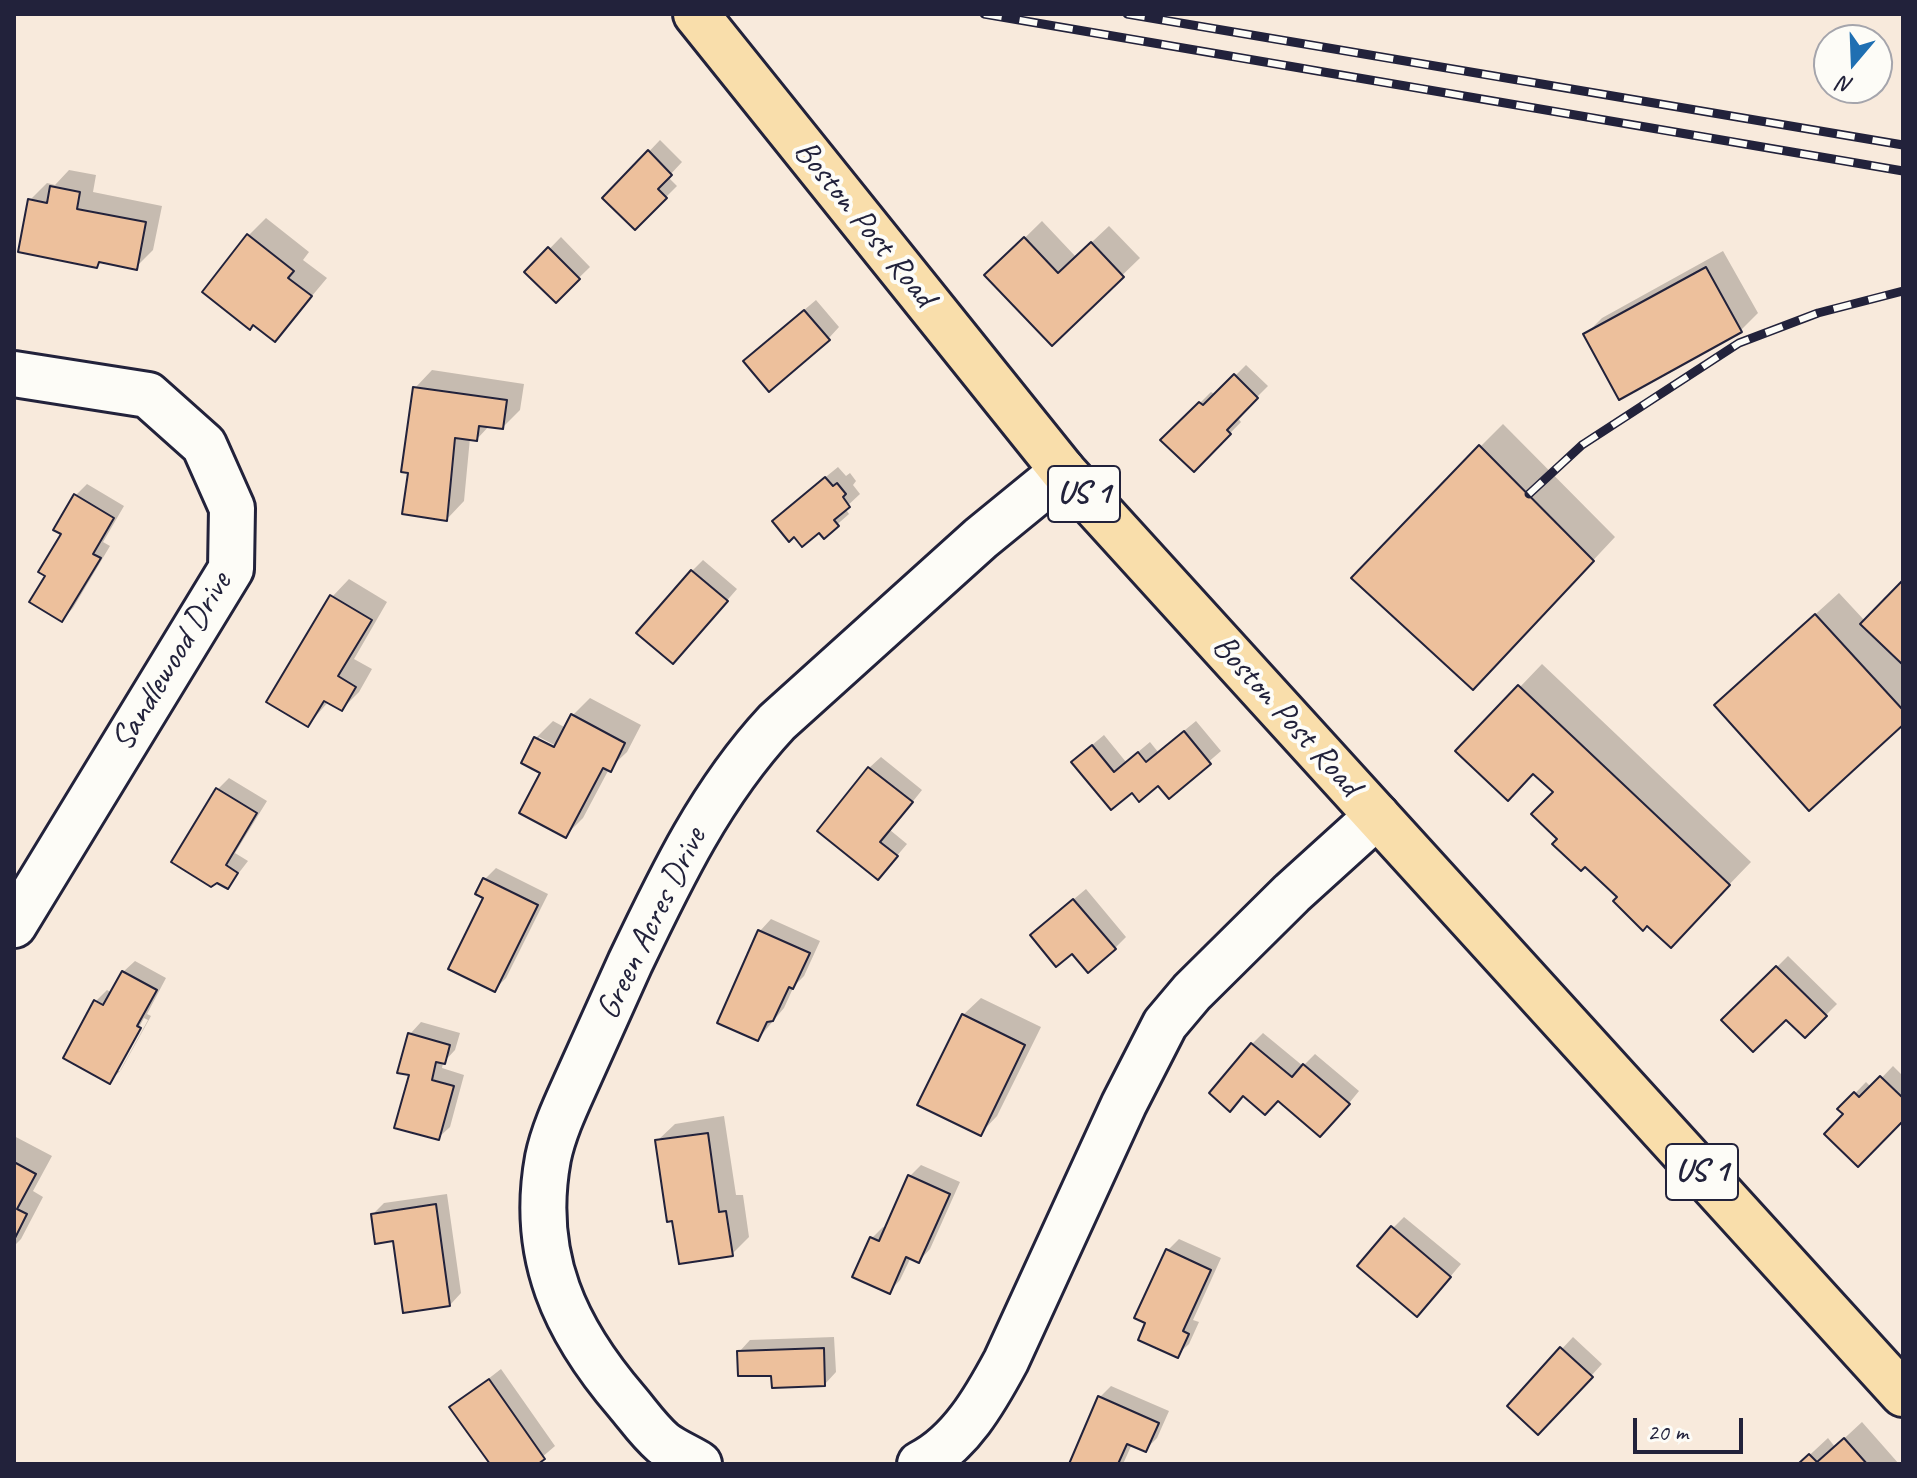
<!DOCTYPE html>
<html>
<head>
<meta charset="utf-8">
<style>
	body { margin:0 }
	#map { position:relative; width:1917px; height:1478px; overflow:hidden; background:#f8eadc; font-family:Caveat,sans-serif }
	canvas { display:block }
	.frame { position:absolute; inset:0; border:16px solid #22223b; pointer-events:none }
	.north { position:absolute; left:1813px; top:24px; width:80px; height:80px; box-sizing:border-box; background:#fdfcf7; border:2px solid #a5a5ac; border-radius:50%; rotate:199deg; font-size:22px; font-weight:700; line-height:32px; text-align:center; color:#22223b }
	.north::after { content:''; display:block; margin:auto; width:28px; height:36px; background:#1f6fb2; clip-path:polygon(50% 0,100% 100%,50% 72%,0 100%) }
	.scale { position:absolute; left:1633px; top:1418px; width:110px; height:36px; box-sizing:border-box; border:4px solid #22223b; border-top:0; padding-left:10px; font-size:24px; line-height:28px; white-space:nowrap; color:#22223b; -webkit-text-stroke:6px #fdfcf7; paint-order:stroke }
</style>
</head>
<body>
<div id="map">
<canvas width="1917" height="1478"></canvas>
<div class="frame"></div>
<div class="north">N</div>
<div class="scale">20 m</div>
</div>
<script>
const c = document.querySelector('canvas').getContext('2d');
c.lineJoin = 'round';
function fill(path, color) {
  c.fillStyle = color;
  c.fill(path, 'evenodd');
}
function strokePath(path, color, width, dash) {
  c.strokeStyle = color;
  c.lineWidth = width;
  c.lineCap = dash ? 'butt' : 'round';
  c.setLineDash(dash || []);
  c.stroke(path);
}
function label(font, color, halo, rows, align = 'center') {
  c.font = font + ' Caveat,sans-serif';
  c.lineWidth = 8;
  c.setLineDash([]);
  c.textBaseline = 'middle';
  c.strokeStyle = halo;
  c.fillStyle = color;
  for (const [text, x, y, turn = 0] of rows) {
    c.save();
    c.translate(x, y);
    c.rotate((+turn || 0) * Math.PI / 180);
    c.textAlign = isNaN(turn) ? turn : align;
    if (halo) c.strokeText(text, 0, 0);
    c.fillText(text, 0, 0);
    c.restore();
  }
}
fill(new Path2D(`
	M660 140 682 162 668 177 677 186 635 228 605 198Z
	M69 170 96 175 93 192 162 206 153 250 136 267 103 260 97 266 30 200 47 183 55 185Z
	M266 218 309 252 303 260 327 278 275 340 204 292 249 235Z
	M1042 221 1076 257 1109 226 1140 258 1052 343 987 275Z
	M561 237 590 267 556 300 527 272Z
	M1723 251 1758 313 1741 330 1585 335 1602 318Z
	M816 300 839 327 828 339 757 350Z
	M1246 365 1268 386 1237 417 1241 422 1194 470 1163 440 1211 392 1216 395Z
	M432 370 524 384 520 410 503 427 490 425 477 439 470 438 464 501 447 519 411 471 415 388Z
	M1503 424 1615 537 1496 664 1480 447Z
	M838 467 846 476 850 473 856 481 853 485 860 494 845 508 849 514 824 536 785 510Z
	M87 484 124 506 103 542 110 546 73 608 62 620 48 575 64 534 56 529 76 495Z
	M703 560 737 589 684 650 692 571Z
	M349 579 387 602 354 659 372 669 359 692 342 709 329 701 308 725 332 597Z
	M1903 583V723L1739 683 1839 593 1865 621Z
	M1542 664 1751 862 1693 922 1620 897 1560 839 1555 792 1520 687Z
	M590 698 641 725 627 752 609 769 583 818 566 835 543 772 524 762 536 738 553 721 566 728 573 715ZM539 737 564 750 562 754 539 742Z
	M1196 721 1221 751 1169 796 1158 783 1140 799 1085 751 1104 735 1126 762 1150 742 1158 752Z
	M881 757 922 790 890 830 907 844 878 878 869 768Z
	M229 778 267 801 235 853 248 861 228 887 174 862 218 789Z
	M496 868 548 894 506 978 495 989 485 879Z
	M1086 889 1126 937 1115 948 1044 924Z
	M771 919 820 941 804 976 794 986 784 1008 758 1039 719 1022 760 931Z
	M1788 956 1837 1004 1805 1036 1786 1017 1724 1020Z
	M135 961 166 978 147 1014 151 1016 121 1070 110 1081 96 1001 107 990 112 993 123 972ZM144 1018 148 1020 120 1071H115Z
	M981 998 1041 1027 997 1116 980 1134 963 1015Z
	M421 1022 460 1033 455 1050 443 1063 442 1068 464 1075 450 1127 438 1138 411 1074 410 1034Z
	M1263 1033 1303 1066 1315 1054 1359 1091 1332 1124 1278 1099 1244 1095 1252 1044Z
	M1893 1066 1903 1076V1119L1846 1114 1840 1109 1866 1082 1872 1088Z
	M724 1116 736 1195H743L749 1237 732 1254 657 1141 675 1124Z
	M14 1136 52 1156 33 1191 43 1197 21 1239 14 1246Z
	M921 1165 960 1182 930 1249 919 1261 911 1257 900 1280 889 1292 872 1238 883 1227 887 1229 910 1176Z
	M447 1194 461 1293 450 1305 373 1214 384 1203Z
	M1404 1217 1461 1264 1428 1303 1393 1228Z
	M1179 1239 1221 1258 1193 1320 1199 1322 1189 1344 1177 1355 1168 1250Z
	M834 1337 836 1372 825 1384 773 1374 739 1352 750 1340Z
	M1573 1337 1602 1364 1550 1421 1509 1406Z
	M501 1369 555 1446 534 1464H492L452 1407Z
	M1111 1386 1169 1411 1157 1438 1146 1449 1132 1444 1123 1464H1071L1100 1397Z
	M1862 1422 1899 1464H1800L1828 1438 1835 1447Z`), '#0003');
const building = new Path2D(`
	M648 150 672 175 658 189 667 198 635 230 602 198Z
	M50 186 80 192 77 209 146 222 137 270 99 262 97 268 18 252 28 199 47 203Z
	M247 234 294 271 288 278 312 296 275 342 253 325 250 330 202 292Z
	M1024 237 1058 273 1091 242 1124 277 1052 346 984 275Z
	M548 247 580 279 556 303 524 272Z
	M1706 267 1742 332 1619 400 1583 334Z
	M804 310 830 340 769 392 743 361Z
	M1234 374 1258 398 1227 430 1231 434 1194 472 1160 440 1199 402 1203 405Z
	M413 387 507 400 503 429 479 426 477 441 455 438 447 521 402 514 408 473 401 472Z
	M1479 445 1594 561 1473 690 1351 578Z
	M825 477 833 486 837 483 846 494 843 497 850 507 834 520 839 526 824 539 819 533 802 547 794 537 789 542 772 521Z
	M74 494 114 518 93 554 101 558 62 622 29 602 45 576 38 572 61 534 53 530Z
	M691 570 728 601 673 664 636 633Z
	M1903 580V665L1860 624Z
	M330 595 372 620 338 676 356 687 342 711 324 701 308 727 266 702Z
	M1815 614 1903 710V725L1809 811 1714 705Z
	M1518 685 1730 885 1671 948 1647 926 1643 931 1613 901 1617 897 1585 867 1581 871 1552 844 1557 839 1531 814 1553 792 1533 774 1508 801 1455 751Z
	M571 714 625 743 611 772 603 768 566 838 519 813 540 773 521 763 534 737 554 747Z
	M1184 731 1211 764 1169 799 1158 786 1139 802 1132 793 1111 810 1071 762 1092 745 1114 772 1138 752 1146 762Z
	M868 767 913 802 880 842 898 856 878 880 817 831Z
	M216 788 257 813 226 865 238 873 228 889 217 883 211 887 171 862Z
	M483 878 538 905 495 992 448 969 483 898 475 894Z
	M1073 899 1116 949 1088 973 1072 954 1056 967 1030 935Z
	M758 930 810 953 793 989 789 987 773 1021 767 1022 758 1041 717 1023Z
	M1776 966 1827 1016 1805 1038 1786 1020 1753 1052 1721 1020Z
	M122 971 157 990 137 1026 141 1028 110 1084 63 1058 94 1000 103 1005Z
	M962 1014 1025 1045 981 1136 917 1105Z
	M408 1033 450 1045 445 1064 436 1062 432 1080 454 1086 439 1140 394 1128 409 1075 397 1073Z
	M1251 1043 1292 1077 1303 1064 1350 1104 1320 1137 1278 1101 1265 1115 1243 1096 1230 1112 1209 1093Z
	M1880 1076 1903 1098V1121L1858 1167 1824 1134 1843 1114 1837 1109 1854 1092 1859 1097Z
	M708 1133 719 1212 726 1211 733 1256 679 1264 672 1221 667 1222 655 1140Z
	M14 1162 36 1174 17 1209 27 1214 14 1240Z
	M908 1175 950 1194 919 1263 906 1257 890 1294 852 1277 870 1237 879 1241Z
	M436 1204 450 1306 403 1313 393 1241 375 1244 371 1214Z
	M1391 1226 1451 1277 1417 1317 1357 1266Z
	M1166 1249 1211 1270 1183 1331 1189 1334 1178 1358 1138 1340 1145 1323 1134 1318Z
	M1560 1347 1593 1377 1538 1435 1507 1406Z
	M824 1348 825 1386 772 1388 771 1376H738L737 1351Z
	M489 1379 545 1459 538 1464H490L449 1407Z
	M1098 1396 1159 1423 1146 1452 1127 1444 1118 1464H1069Z
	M1844 1438 1867 1464H1798L1809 1454 1817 1462Z`);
fill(building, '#edc09c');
strokePath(building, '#22223b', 2);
const minor = new Path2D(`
	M14 374 148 395 204 445 232 508 231 569 14 925
	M699 1464C688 1457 673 1451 663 1443 649 1431 638 1415 627 1402 565 1330 530 1256 548 1158 554 1129 568 1101 580 1074 597 1037 613 1000 630 963 671 877 711 793 777 722L981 538 1063 471
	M920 1464C960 1444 985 1400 1006 1361L1124 1104 1165 1024 1192 992 1292 893 1377 816`);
const major = new Path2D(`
	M696 14 1063 471 1903 1394`);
strokePath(minor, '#22223b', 50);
strokePath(major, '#22223b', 50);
strokePath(minor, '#fdfcf7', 44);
strokePath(major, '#f9deab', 44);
const rail = new Path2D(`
	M984 14 1903 171
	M1127 14 1903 145
	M1529 494 1582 445 1739 343 1818 313 1903 291`);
strokePath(rail, '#22223b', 9);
strokePath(rail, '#fdfcf7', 6, [18]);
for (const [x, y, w] of [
	[1084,494,72],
	[1702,1172,72]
]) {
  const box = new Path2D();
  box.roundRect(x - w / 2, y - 28, w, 56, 6);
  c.fillStyle = '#fdfcf7';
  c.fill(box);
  strokePath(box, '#22223b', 2);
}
label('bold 32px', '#22223b', null, [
	["US 1",1084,494],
	["US 1",1702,1172]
]);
label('34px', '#22223b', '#fdfcf7', [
	["Boston Post Road",864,224,51],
	["Sandlewood Drive",172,662,-59],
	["Boston Post Road",1286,716,48],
	["Green Acres Drive",652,924,-64]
]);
</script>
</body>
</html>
